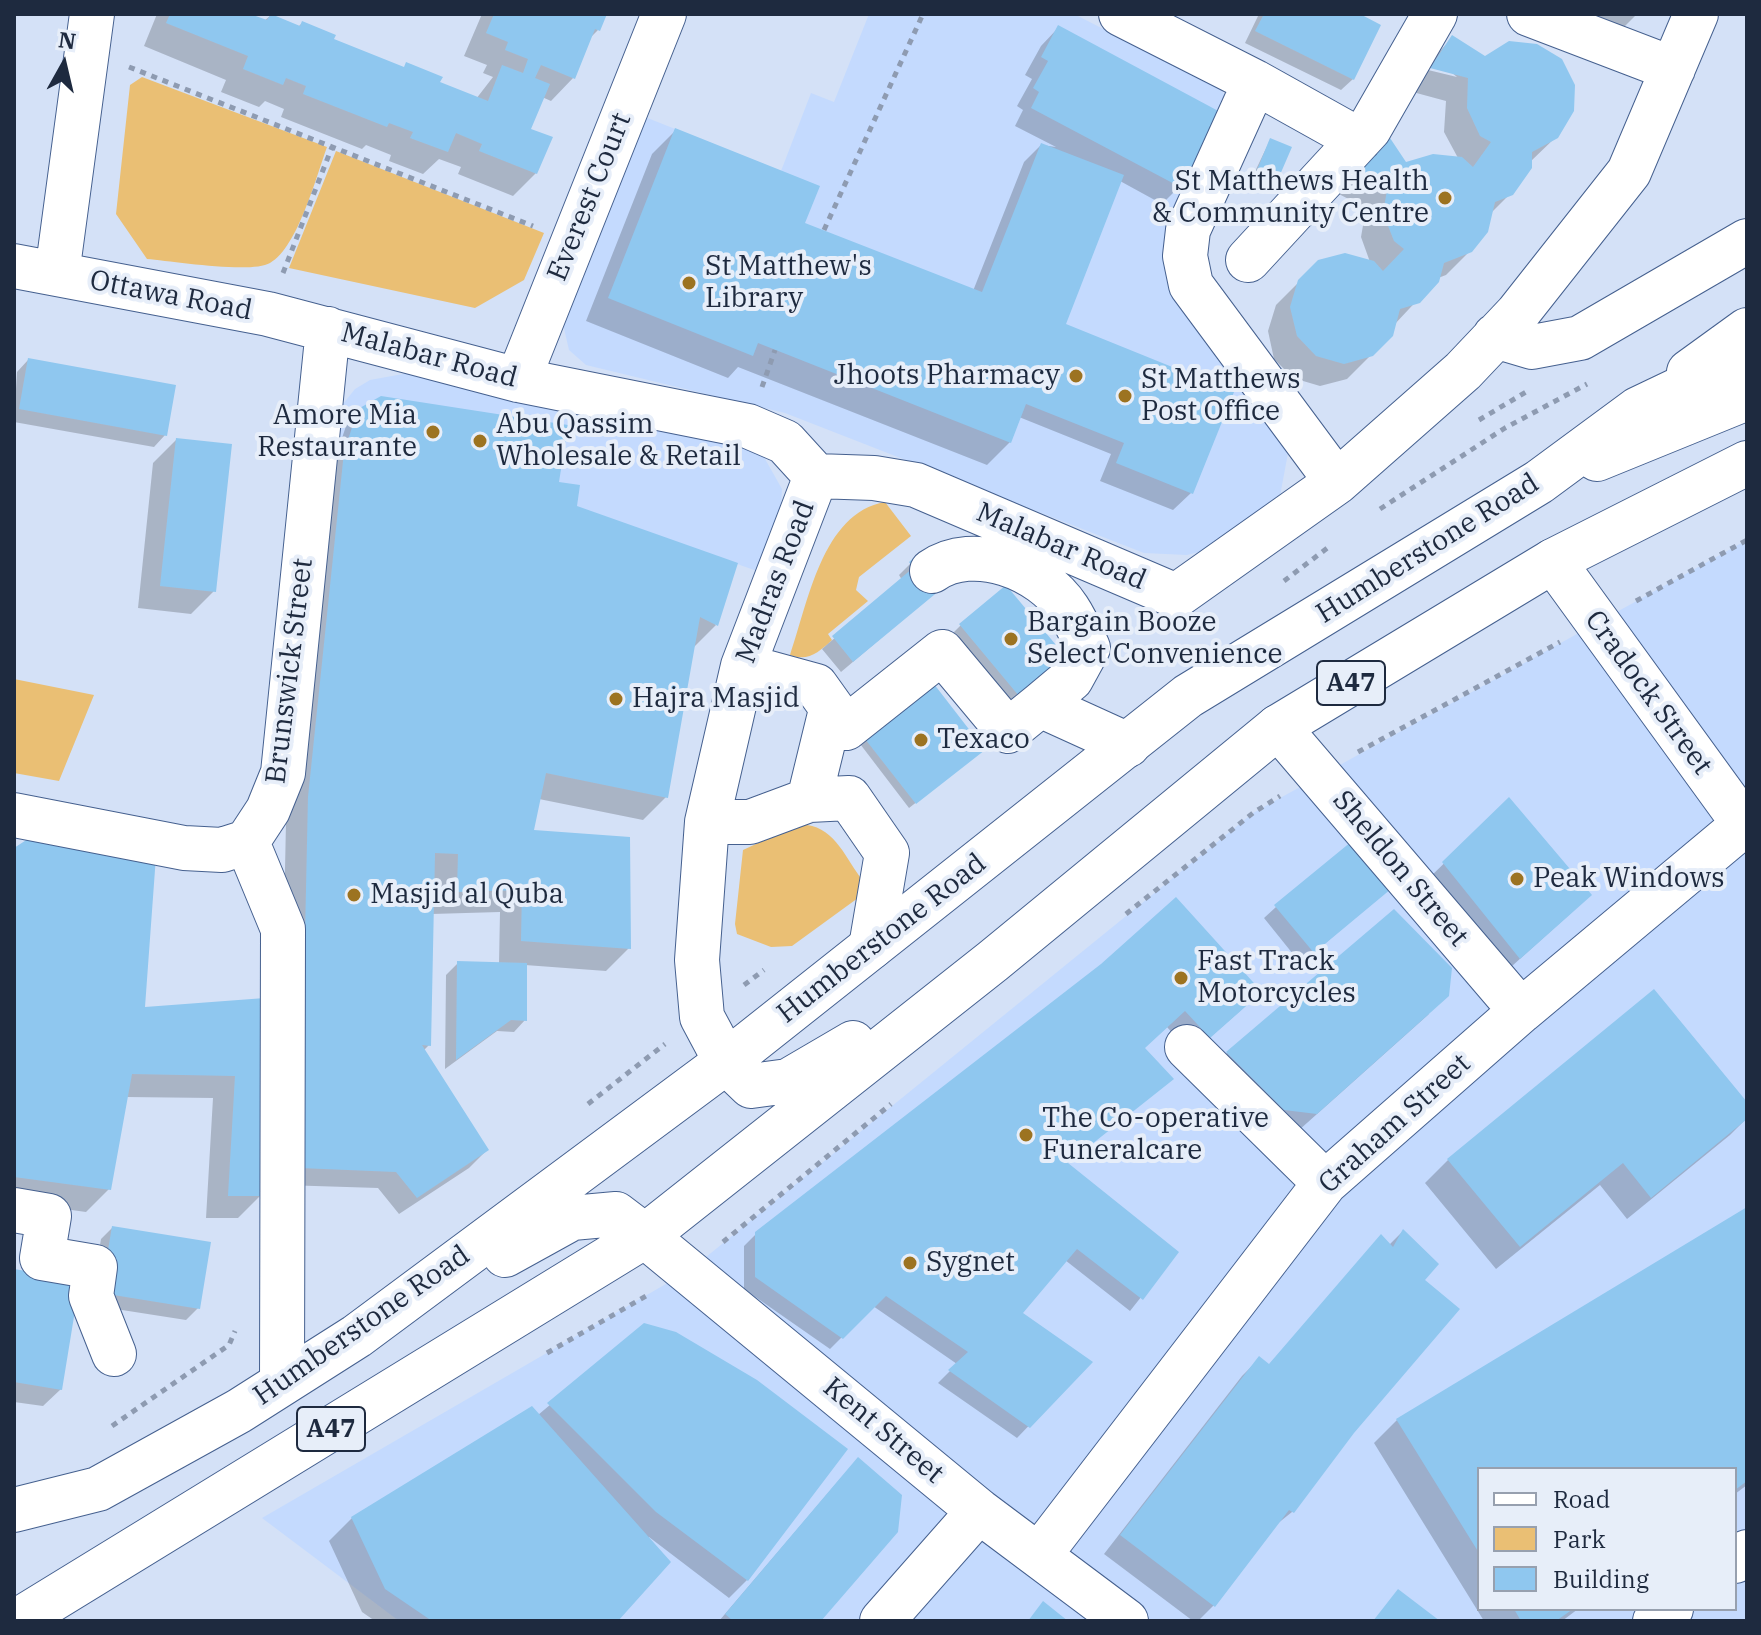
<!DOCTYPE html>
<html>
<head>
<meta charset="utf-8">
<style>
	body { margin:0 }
	#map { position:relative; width:1761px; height:1635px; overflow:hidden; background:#d4e1f7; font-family:"IBM Plex Serif",serif }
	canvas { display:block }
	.frame { position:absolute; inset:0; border:16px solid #1e2a3f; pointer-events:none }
	.legend { position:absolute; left:1477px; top:1467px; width:260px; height:144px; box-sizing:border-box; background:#e7eef9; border:2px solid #97a0af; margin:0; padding:10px 14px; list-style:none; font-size:24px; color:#1e2a3f }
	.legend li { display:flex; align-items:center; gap:16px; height:40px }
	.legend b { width:40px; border:2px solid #97a0af }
	.north { position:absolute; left:24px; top:24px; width:80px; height:80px; -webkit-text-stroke:6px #e7eef9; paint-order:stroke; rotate:8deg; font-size:22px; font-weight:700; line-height:32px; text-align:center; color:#1e2a3f }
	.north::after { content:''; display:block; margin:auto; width:28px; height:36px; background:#1e2a3f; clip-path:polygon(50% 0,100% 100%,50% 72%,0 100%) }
</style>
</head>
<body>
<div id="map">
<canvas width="1761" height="1635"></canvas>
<div class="frame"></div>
<ul class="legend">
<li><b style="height:10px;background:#fff"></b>Road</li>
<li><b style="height:22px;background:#eabf74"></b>Park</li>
<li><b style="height:22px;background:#8fc7ef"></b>Building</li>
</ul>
<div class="north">N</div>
</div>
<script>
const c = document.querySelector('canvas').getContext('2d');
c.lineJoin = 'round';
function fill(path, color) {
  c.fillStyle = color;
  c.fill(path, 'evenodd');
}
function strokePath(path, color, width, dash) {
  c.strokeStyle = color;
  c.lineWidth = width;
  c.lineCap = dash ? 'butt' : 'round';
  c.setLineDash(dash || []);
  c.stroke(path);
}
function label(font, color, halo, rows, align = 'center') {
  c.font = font + ' "IBM Plex Serif",serif';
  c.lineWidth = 8;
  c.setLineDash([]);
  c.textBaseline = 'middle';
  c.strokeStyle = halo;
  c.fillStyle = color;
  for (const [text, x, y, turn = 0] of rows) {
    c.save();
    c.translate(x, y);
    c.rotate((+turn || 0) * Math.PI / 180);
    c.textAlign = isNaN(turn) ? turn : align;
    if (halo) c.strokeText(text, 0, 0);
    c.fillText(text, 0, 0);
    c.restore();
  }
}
fill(new Path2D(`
	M869 14H1074L1221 89 1228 101 1172 221 1288 453 1280 496 1203 551 1187 555 1144 553 785 413 586 365 569 350 563 324 645 117 781 171 811 93 834 102Z
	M414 372 760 450 782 489 781 507 757 571 528 490 371 454 327 449 343 404 355 389 370 380Z
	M1747 540V1621H399L262 1518 690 1270 1253 813ZM1479 1469H1735V1609H1479Z`), '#c4dafe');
fill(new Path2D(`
	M142 77 327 147C316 177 298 247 270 263 251 274 172 261 147 259L116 214 130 85Z
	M336 151 544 233 524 280 475 308 289 268Z
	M885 502 911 536 859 577 856 590 868 601 828 634 832 640C819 652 808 662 790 655 808 603 822 513 885 502Z
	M14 679 94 695 59 781 14 773Z
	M797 825C831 822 843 853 860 877L858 898 792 946 771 947 737 934 735 924 743 850Z`), '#eabf74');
fill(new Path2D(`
	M157 14H246L264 21 270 16 298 27 302 23 332 41 476 99 493 77 483 73 487 65 464 56 482 14H605L598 30 588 40 574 77 551 101 542 97 529 130 536 173 513 196 458 174 461 167 439 159 423 174 389 161 391 155 366 145 362 149 281 117 284 109 265 101 259 107 221 92 226 80 144 46Z
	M1259 14H1355L1353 79 1341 90 1245 43Z
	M1579 14H1637L1620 31Z
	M1058 28 1180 186 1162 204 1120 181 1062 325 1191 493 1173 510 1100 481 1111 454 1019 417 1010 442 987 465 738 367 728 378 586 321 652 154 675 131 802 224 973 291 1024 162 1041 145 1056 147 1015 126 1023 110 1017 106 1032 79 1025 75 1041 46Z
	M1453 37 1557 136 1530 162 1511 193 1490 214 1470 251 1446 275 1438 278 1394 325 1391 335 1347 379 1320 386 1293 378 1274 359 1268 331 1276 305 1319 262H1370L1361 237 1366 208 1331 190 1361 154 1406 164 1458 158 1444 132 1446 101 1409 91 1424 69 1457 77 1451 72 1427 65Z
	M1270 140 1275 183 1269 188 1251 180Z
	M28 360 165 435 154 447 14 422 17 372Z
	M359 411 556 484 575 507 716 625 693 648 666 797 643 820 539 799 532 832 629 948 606 971 525 965V1020L514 1032 497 1031 445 1069 446 975 458 963 499 964 500 912 432 914 429 1045 423 1051 487 1150 469 1168 399 1214 378 1188 283 1185 281 1066 286 821 333 465 347 423Z
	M176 440 214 591 191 614 138 608 153 463Z
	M910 564 938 590 841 672 822 649 902 580 899 575Z
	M961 625 1063 657 1007 706 949 637Z
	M854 736 977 755 909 808Z
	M1509 800 1571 913 1502 975 1426 881Z
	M14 850 143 1009 263 1000 261 1195 238 1218H206L213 1098 126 1097 109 1189 86 1212 14 1202Z
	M1394 884 1301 964 1264 918 1276 907Z
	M1102 966 1241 1010 1191 1054 1167 1027 1142 1049 1066 1164 1176 1253 1130 1311 1065 1260 1020 1314 1090 1362 1017 1438 938 1383 957 1364 873 1306 830 1349 744 1289V1246L756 1234Z
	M1429 1014 1298 1131 1210 1070 1227 1053Z
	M1747 1105V1118L1730 1135 1627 1219 1600 1185 1496 1269 1425 1183 1448 1160Z
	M1747 1209V1485L1735 1494V1469H1479V1609H1578L1562 1621H1484L1374 1443 1397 1420Z
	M112 1228 198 1308 186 1320 90 1305 101 1239Z
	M1403 1231 1422 1280 1352 1432 1292 1512 1272 1528 1214 1605 1198 1621H1193L1104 1554 1242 1376 1259 1359 1268 1366 1381 1237 1389 1245Z
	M14 1271 61 1389 43 1406 14 1402Z
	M644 1326 845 1450 747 1580 729 1598 649 1537 615 1621H375L362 1612 329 1541 352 1518 538 1415Z
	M841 1478 818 1621H719Z`), '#0003');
fill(new Path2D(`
	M170 14H250L267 20 271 14 300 26 302 21 336 35 334 39 404 67 406 62 443 77 440 82 488 101 502 65 523 73 528 59 505 50 508 42 486 33 494 14H607L600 31 595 29 575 79 541 65 535 78 550 84 531 129 553 137 537 174 479 151 482 144 456 133 448 152 410 138 413 132 389 123 387 127 303 94 306 86 286 78 283 85 243 69 248 56 166 23Z
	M1264 14H1360L1381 25 1354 80 1255 31Z
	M1058 25 1222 113 1182 188 1031 108 1039 92 1033 88 1048 61 1041 57Z
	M1452 35 1485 56 1509 41 1537 44 1562 59 1575 85 1574 111 1558 138 1532 152V168L1513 195 1495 202 1488 232 1472 252 1444 263 1439 282 1420 303 1400 309 1393 336 1373 356 1344 364 1316 356 1297 336 1290 307 1298 280 1318 260 1345 253 1374 261 1383 271 1404 249 1394 241 1383 213 1388 185 1352 167 1384 129 1406 162 1433 154 1462 157 1473 167 1491 142 1480 136 1467 108 1468 78 1430 68Z
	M675 128 820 186 805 223 982 292 1041 143 1124 175 1066 324 1234 392 1193 494 1116 463 1124 443 1026 404 1011 443 758 343 753 356 608 298Z
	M1270 138 1292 147 1276 184 1255 175Z
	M28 358 176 385 167 436 19 409Z
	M381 396 568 425 559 482 580 485 577 506 738 563 718 626 700 617 668 798 546 773 534 830 630 837 631 949 521 941 522 890 457 892 458 854 435 853 431 1046 422 1045 489 1150 417 1198 396 1172 300 1168 308 797 344 452 358 409Z
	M176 438 232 444 216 592 160 586Z
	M919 553 940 590 853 662 832 636 913 568 909 562Z
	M1006 585 1066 657 1019 696 959 624Z
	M927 675 985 750 916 804 858 730Z
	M1509 797 1592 895 1520 959 1442 862Z
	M34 835 156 856 145 1007 265 998 263 1196H228L235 1076 132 1074 111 1190 14 1177V848Z
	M1357 837 1397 884 1314 953 1274 905Z
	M1176 897 1262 992 1210 1038 1185 1011 1145 1048 1174 1079 1068 1163 1179 1252 1143 1300 1077 1249 1023 1313 1093 1362 1030 1428 948 1370 968 1352 886 1296 843 1339 755 1277V1232L1101 964Z
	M1394 909 1452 968 1449 996 1317 1114 1284 1110 1226 1052Z
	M457 961 527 963V1021L511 1020 456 1060Z
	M1654 989 1747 1102V1119L1651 1198 1623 1163 1520 1247 1447 1159Z
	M1747 1207V1481L1735 1490V1469H1479V1553L1396 1419Z
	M112 1226 211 1242 200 1309 101 1293Z
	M1403 1229 1439 1264 1425 1280 1460 1309 1354 1433 1294 1513 1289 1510 1215 1607 1120 1535 1259 1356 1269 1364 1381 1234 1393 1247Z
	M14 1269 80 1280 62 1390 14 1382Z
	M644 1323 676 1332 757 1380 848 1449 748 1581 656 1512 547 1403Z
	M532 1406 671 1562 618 1621H432L385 1589 351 1517Z
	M858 1457 902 1495 898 1532 821 1621H733L725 1614Z
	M1398 1589 1440 1621H1373Z
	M1043 1601 1068 1621H1028Z
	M1514 1609H1573L1556 1621H1521Z`), '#8fc7ef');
const minor = new Path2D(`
	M1121 14 1255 82 1188 230 1185 256 1191 285 1337 482
	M1529 14 1673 69
	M1255 82 1359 140
	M1248 260 1369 129 1435 14
	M14 266 268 314 518 380 748 426 785 442 816 476 874 478 916 485 1176 596 1337 482 1463 371 1517 314 1629 172 1696 14
	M57 274 92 14
	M1495 336 1532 347 1580 338 1747 241
	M1689 372 1747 330
	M518 380 664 14
	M1553 561 1744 824
	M932 571C974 542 1041 568 1068 609 1076 621 1082 635 1088 648L1071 679 1040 705
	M743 666 816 686 846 728 942 652 1008 731 1040 705 1128 745
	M1278 727 1521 1011
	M809 800 831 710
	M14 815 184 848 222 850 247 842
	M707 822H750L809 800 849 798 887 853 871 947
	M247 842 283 929 282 1383
	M247 842 268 810 283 773 328 329
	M1187 1047 1325 1183
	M726 1062 702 1017 697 960 707 822 743 666 816 476
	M14 1210 49 1216 42 1258 95 1267 91 1296 114 1354
	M645 1236 979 1511 1126 1621
	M1040 1554 1325 1183 1521 1011 1747 822
	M1735 1561 1747 1552
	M882 1621 979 1511
	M1655 1621 1671 1609`);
const major = new Path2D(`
	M1597 459 1747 398
	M726 1062 751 1086 788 1081 853 1043
	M505 1255 572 1218 616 1214 645 1236
	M14 1510 98 1489 239 1411 357 1336 726 1062 1188 696 1539 482 1638 409 1747 357
	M17 1621 645 1236 993 961 1278 727 1553 561 1747 463`);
strokePath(minor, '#45608f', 46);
strokePath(major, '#45608f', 46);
strokePath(new Path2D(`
	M129 67 533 226
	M824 230 923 14
	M283 273 332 147
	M762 387 775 350
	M1479 420 1526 392
	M1380 509 1505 428 1587 384
	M1284 581 1330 546
	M1636 601 1747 540
	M1358 752 1560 642
	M1126 914 1253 813 1280 796
	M744 985 764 970
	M588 1104 665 1044
	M723 1242 891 1104
	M547 1353 646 1296
	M112 1426 229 1345 235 1331`), '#8e9bb1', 5, [6, 6]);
strokePath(minor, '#fff', 44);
strokePath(major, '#fff', 44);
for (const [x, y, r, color] of [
	[1445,198,8,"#9c7321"],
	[689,283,8,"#9c7321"],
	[1076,376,8,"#9c7321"],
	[1125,396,8,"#9c7321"],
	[433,432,8,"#9c7321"],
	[480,441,8,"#9c7321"],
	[1011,639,8,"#9c7321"],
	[616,699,8,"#9c7321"],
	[921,740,8,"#9c7321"],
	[1517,879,8,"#9c7321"],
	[354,895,8,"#9c7321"],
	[1181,978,8,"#9c7321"],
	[1026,1135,8,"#9c7321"],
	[910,1263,8,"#9c7321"]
]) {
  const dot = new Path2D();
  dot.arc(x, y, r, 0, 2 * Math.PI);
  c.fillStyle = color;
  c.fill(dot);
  strokePath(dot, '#e7eef9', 3);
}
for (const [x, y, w] of [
	[1351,683,68],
	[331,1429,68]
]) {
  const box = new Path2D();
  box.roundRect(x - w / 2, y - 22, w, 44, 6);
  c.fillStyle = '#e7eef9';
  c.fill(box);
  strokePath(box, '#1e2a3f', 2);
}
label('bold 26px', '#1e2a3f', null, [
	["A47",1351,683],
	["A47",331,1429]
]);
label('28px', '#1e2a3f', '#e7eef9', [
	["St Matthews Health",1429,182,"right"],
	["& Community Centre",1429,214,"right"],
	["St Matthew's",705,267],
	["Library",705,299],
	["Jhoots Pharmacy",1060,376,"right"],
	["St Matthews",1141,380],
	["Post Office",1141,412],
	["Amore Mia",417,416,"right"],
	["Restaurante",417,448,"right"],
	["Abu Qassim",496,425],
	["Wholesale & Retail",496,457],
	["Bargain Booze",1027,623],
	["Select Convenience",1027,655],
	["Hajra Masjid",632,699],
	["Texaco",937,740],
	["Peak Windows",1533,879],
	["Masjid al Quba",370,895],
	["Fast Track",1197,962],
	["Motorcycles",1197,994],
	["The Co-operative",1042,1119],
	["Funeralcare",1042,1151],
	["Sygnet",926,1263]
], 'left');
label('28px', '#1e2a3f', '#e7eef9', [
	["Everest Court",590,197,-68],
	["Ottawa Road",171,296,11],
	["Malabar Road",429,356,15],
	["Malabar Road",1061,547,23],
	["Humberstone Road",1428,549,-32],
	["Madras Road",776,582,-69],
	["Brunswick Street",290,671,-83],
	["Cradock Street",1648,693,54],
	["Sheldon Street",1400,869,50],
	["Humberstone Road",882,939,-38],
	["Graham Street",1395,1124,-42],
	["Humberstone Road",362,1326,-35],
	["Kent Street",883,1431,40]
]);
</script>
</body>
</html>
